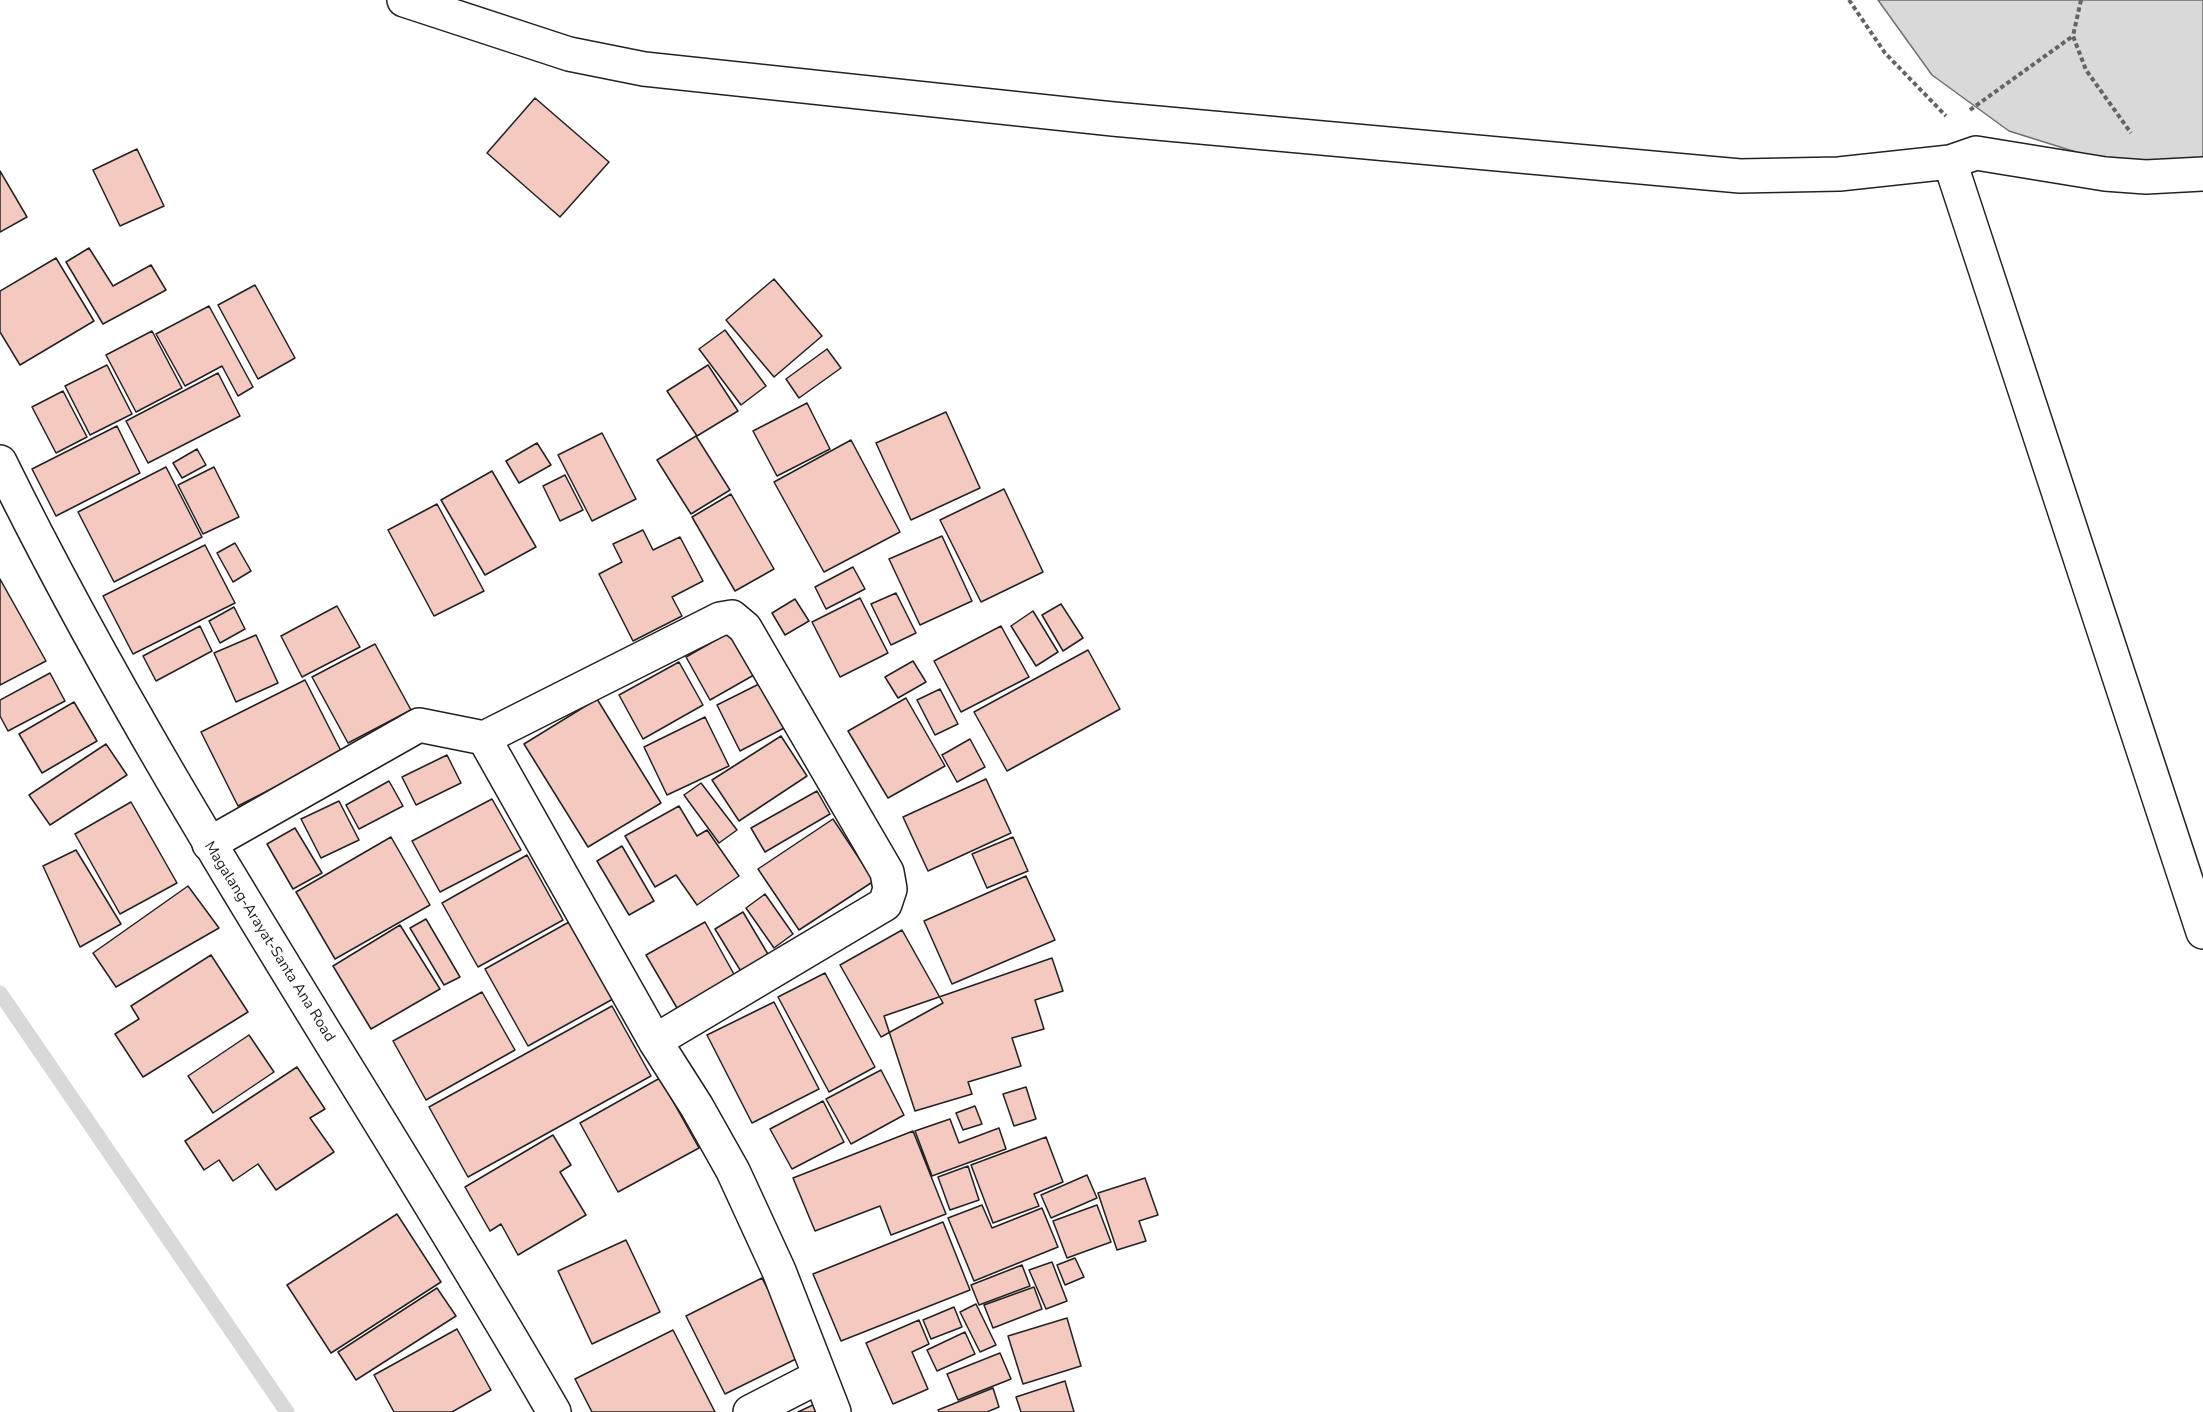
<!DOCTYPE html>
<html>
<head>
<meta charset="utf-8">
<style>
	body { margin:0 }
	canvas { display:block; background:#fff }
</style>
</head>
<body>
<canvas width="2203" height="1412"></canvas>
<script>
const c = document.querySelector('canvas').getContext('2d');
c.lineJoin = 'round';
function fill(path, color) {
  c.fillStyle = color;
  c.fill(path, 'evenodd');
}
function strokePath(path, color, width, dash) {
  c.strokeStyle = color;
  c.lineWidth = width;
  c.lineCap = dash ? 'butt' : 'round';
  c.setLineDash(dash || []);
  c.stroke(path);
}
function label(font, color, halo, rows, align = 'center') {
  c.font = font + ' "Nunito Sans",sans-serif';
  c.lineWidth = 4.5;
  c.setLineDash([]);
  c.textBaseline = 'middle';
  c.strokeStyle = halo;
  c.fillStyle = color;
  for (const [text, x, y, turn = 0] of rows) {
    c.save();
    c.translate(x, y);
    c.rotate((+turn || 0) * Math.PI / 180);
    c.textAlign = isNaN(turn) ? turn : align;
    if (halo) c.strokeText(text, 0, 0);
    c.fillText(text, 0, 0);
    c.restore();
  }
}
const water = new Path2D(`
	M1878 0H2203V158L2182 162 2092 157 2009 131 1932 75Z`);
fill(water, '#d9d9d9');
strokePath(water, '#6f6f6f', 1.5);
strokePath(new Path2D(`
	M0 993 287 1412`), '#d9d9d9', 15);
const building = new Path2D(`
	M535 98 609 162 560 217 487 153Z
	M137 149 164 206 120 226 93 170Z
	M0 171 27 217 0 232Z
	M89 248 113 286 151 265 166 290 103 324 66 262Z
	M56 258 94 321 20 365 0 332V291Z
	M774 279 822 336 774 377 726 320Z
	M255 285 295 358 258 379 218 305Z
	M209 306 253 387 238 396 222 366 185 386 156 334Z
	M725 330 766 386 741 405 699 349Z
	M152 331 182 388 136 412 106 355Z
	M827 349 841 368 799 398 786 379Z
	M107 365 132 414 90 435 65 386Z
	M708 365 738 411 697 436 667 391Z
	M218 373 240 416 148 463 126 421Z
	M63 391 87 437 56 453 32 407Z
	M807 403 830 449 777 476 753 431Z
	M946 412 980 488 911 520 876 443Z
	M117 426 140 473 56 516 32 469Z
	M602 433 636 499 592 521 558 455Z
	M696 436 730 490 691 514 657 460Z
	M851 440 900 532 824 572 774 482Z
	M537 443 551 465 519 483 506 461Z
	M197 449 206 465 182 478 173 463Z
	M166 467 202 537 114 582 78 512Z
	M214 467 239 517 203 534 178 485Z
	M492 471 536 547 485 575 441 500Z
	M565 475 583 510 560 521 543 486Z
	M1004 489 1043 572 981 602 940 520Z
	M731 494 774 569 735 591 692 517Z
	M437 504 484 591 434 616 388 530Z
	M643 530 653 550 680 537 703 581 672 597 682 616 633 641 599 574 622 562 613 544Z
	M942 536 972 601 920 625 889 559Z
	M235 543 251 571 233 582 217 553Z
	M205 545 235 603 133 654 103 596Z
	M853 567 865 589 826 609 815 587Z
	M0 579 46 661 0 685Z
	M896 593 916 633 891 645 871 604Z
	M860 598 888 653 840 677 812 622Z
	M795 599 809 621 785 635 772 613Z
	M1061 604 1083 638 1063 651 1042 615Z
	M337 606 360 647 302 677 281 636Z
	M234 607 245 629 220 643 209 621Z
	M1033 611 1058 652 1036 666 1011 626Z
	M200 626 212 651 156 681 143 656Z
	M1001 626 1029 677 961 712 934 661Z
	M730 632 754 675 710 700 686 657Z
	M256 635 278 683 236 702 214 653Z
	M375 644 411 710 348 743 312 677Z
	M1088 650 1120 709 1007 771 974 712Z
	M913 661 926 682 898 698 885 677Z
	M679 662 703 705 643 739 619 695Z
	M50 673 65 701 8 731 0 716V700Z
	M305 680 342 753 238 806 201 732Z
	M763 682 786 727 740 751 717 705Z
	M940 689 958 724 935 735 917 700Z
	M906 698 945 766 888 798 848 731Z
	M597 699 661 803 588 847 524 744Z
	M74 702 97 741 42 773 19 734Z
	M705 717 729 766 667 795 644 747Z
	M781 736 807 776 739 821 712 780Z
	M970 739 985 767 957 782 942 755Z
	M106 744 127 775 50 825 29 795Z
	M447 755 461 783 416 805 402 777Z
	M986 779 1011 833 928 871 903 817Z
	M389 781 403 806 359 829 346 805Z
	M701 783 737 830 719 843 684 795Z
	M817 791 830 814 765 852 751 828Z
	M492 799 521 850 440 892 412 841Z
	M339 801 359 840 321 858 301 819Z
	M131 802 177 883 120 914 75 834Z
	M679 806 697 836 707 830 739 876 697 905 676 875 655 887 625 836Z
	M833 819 874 881 799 930 758 869Z
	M295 828 322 873 293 889 267 844Z
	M391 837 430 905 335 959 296 892Z
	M1013 837 1028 871 987 888 972 854Z
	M622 846 654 901 629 915 597 861Z
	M76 850 121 924 80 947 43 866Z
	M527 855 563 920 478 967 442 903Z
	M1026 876 1055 940 952 984 924 921Z
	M188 886 219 928 116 987 93 953Z
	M765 894 793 934 774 948 746 908Z
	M743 912 772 961 745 978 715 929Z
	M426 919 460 977 444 985 410 928Z
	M569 922 613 999 528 1046 485 969Z
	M705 922 735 976 677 1008 646 955Z
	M400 925 440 989 371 1029 333 966Z
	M902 930 943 1003 881 1037 840 965Z
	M211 955 248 1012 143 1077 115 1034 139 1019 131 1006Z
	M1052 958 1063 991 1035 1000 1044 1029 1012 1038 1021 1066 968 1082 972 1094 915 1111 884 1016Z
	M825 973 875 1067 829 1092 778 997Z
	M482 992 515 1050 426 1100 393 1041Z
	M774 1002 819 1089 752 1123 707 1035Z
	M612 1006 651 1076 468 1177 429 1107Z
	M249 1035 274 1072 213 1113 188 1076Z
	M297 1067 325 1109 310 1118 334 1152 276 1190 258 1164 233 1181 219 1160 204 1170 185 1141Z
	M881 1070 904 1115 851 1144 826 1099Z
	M660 1078 699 1148 618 1192 580 1123Z
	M1026 1087 1036 1119 1014 1126 1003 1094Z
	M823 1101 844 1142 792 1169 770 1129Z
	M975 1106 982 1124 963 1130 956 1113Z
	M950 1119 959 1143 999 1128 1006 1149 932 1176 915 1131Z
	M913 1131 946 1214 891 1235 880 1206 815 1231 793 1178Z
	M553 1135 571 1165 560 1172 586 1215 518 1255 501 1224 490 1231 465 1187Z
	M1046 1137 1063 1182 1034 1194 1039 1206 993 1223 971 1165Z
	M968 1166 979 1200 950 1210 938 1177Z
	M1087 1175 1097 1198 1051 1218 1041 1195Z
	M1145 1178 1158 1215 1139 1221 1146 1241 1117 1250 1098 1193Z
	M982 1205 992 1228 1042 1208 1058 1247 974 1281 948 1218Z
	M1097 1205 1111 1242 1067 1258 1053 1221Z
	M397 1214 441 1282 331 1353 287 1285Z
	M943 1222 970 1290 841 1341 813 1274Z
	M626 1240 660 1312 592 1344 558 1271Z
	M1075 1258 1084 1277 1065 1285 1057 1265Z
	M1052 1262 1067 1301 1046 1309 1029 1270Z
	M1022 1265 1030 1286 979 1305 971 1285Z
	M762 1278 802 1356 725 1394 686 1316Z
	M1034 1287 1042 1309 993 1328 984 1305Z
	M437 1288 456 1316 356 1380 338 1352Z
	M976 1304 996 1345 980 1352 960 1312Z
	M954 1307 962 1327 931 1339 923 1320Z
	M1067 1318 1081 1366 1023 1384 1008 1336Z
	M919 1320 929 1344 912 1352 928 1389 893 1404 866 1343Z
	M457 1329 491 1390 452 1412H394L374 1375Z
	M673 1330 715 1412H592L575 1379Z
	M965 1332 975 1354 937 1371 927 1350Z
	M1000 1353 1011 1379 958 1400 947 1374Z
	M1065 1381 1074 1412H1021L1016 1397Z
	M993 1388 999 1407 987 1412H939L938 1410Z
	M815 1404 818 1412H798Z`);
fill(building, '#f3c9c0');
strokePath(building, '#222', 1.5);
const minor = new Path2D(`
	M404 0 569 54 644 69 1113 119 1740 176 1839 174 1950 162 1976 153 2105 174 2146 177 2203 174
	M1950 162 2203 932
	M484 738 720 619 732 617 745 628 887 872 890 889 885 904 655 1041
	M209 844 419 725 484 738 655 1041 697 1107 733 1171 779 1271 834 1412
	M750 1412 820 1376`);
const secondary = new Path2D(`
	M0 462C162 792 371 1094 554 1412`);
strokePath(minor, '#222', 36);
strokePath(secondary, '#222', 36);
strokePath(new Path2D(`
	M1849 0 1885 53 1946 116
	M2081 0 2073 36 2086 70 2131 133
	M1970 110 2073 36`), '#646464', 4, [4.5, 3]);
strokePath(minor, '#fff', 33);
strokePath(secondary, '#fff', 33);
label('15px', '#222', '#fff', [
	["Magalang-Arayat-Santa Ana Road",269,942,58]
]);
</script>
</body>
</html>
